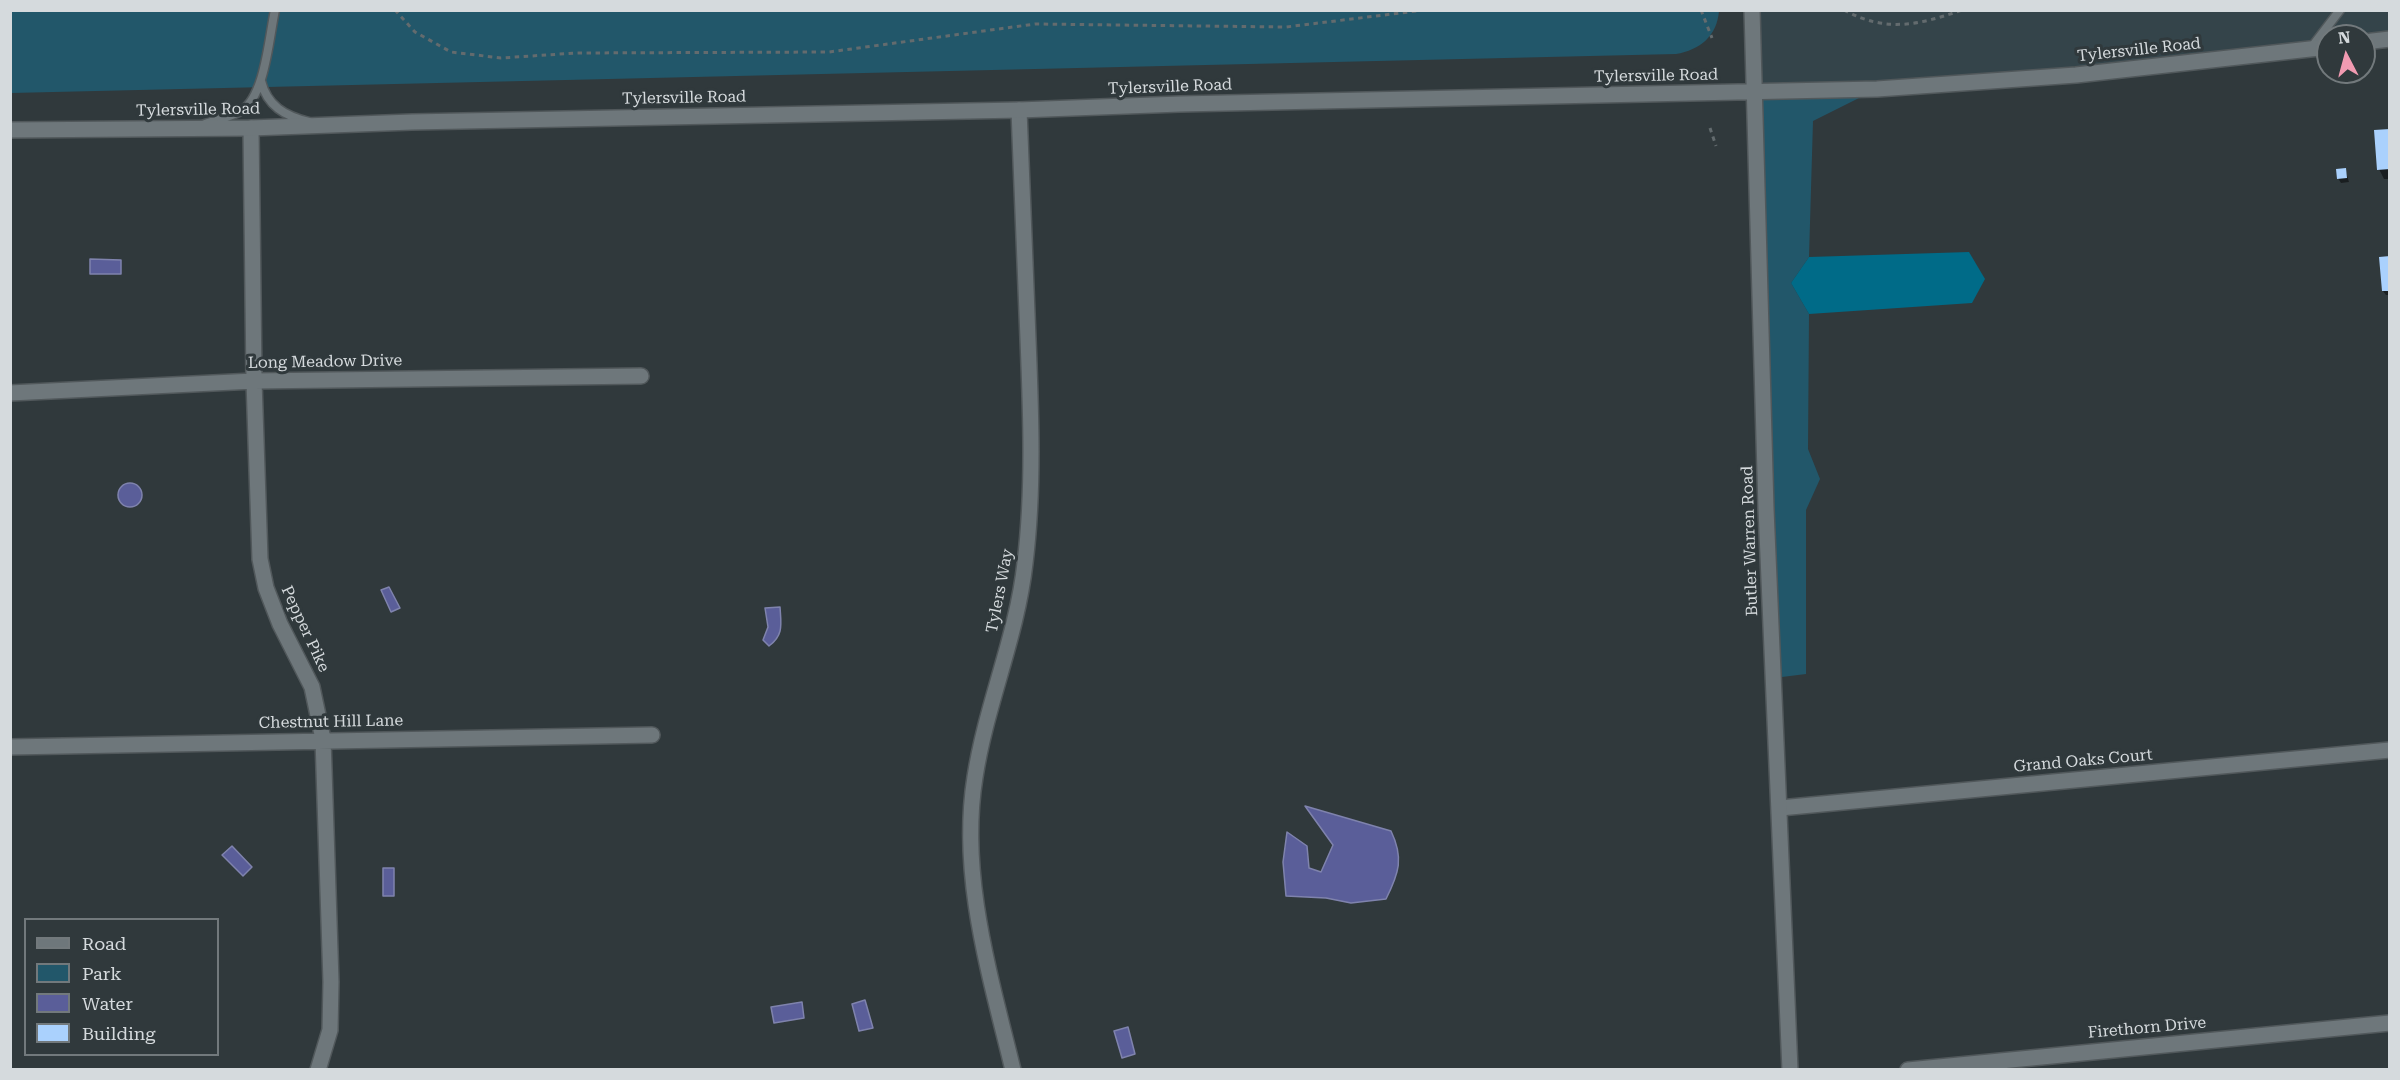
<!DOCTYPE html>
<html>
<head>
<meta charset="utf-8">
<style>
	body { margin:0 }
	#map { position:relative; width:2400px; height:1080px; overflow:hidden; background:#30393c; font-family:"Roboto Serif",serif }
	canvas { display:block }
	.frame { position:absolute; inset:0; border:12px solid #d5dadd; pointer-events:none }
	.legend { position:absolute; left:24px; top:918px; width:195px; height:138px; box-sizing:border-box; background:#30393c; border:2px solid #72797c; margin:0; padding:8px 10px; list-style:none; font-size:18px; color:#d5dadd }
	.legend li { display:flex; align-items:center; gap:12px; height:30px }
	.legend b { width:30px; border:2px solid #72797c }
	.north { position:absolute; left:2316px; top:24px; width:60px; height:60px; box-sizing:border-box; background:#30393c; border:2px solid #72797c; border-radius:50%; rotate:354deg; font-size:16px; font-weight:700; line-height:24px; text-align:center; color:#d5dadd }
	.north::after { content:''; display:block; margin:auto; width:21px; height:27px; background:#f19ab1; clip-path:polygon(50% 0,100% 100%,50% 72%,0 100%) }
</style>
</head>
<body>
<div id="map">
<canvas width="2400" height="1080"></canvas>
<div class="frame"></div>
<ul class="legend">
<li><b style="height:8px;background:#6e777b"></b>Road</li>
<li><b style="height:16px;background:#22576a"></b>Park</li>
<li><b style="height:16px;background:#5a5e99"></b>Water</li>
<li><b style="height:16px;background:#aad1fd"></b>Building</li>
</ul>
<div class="north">N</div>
</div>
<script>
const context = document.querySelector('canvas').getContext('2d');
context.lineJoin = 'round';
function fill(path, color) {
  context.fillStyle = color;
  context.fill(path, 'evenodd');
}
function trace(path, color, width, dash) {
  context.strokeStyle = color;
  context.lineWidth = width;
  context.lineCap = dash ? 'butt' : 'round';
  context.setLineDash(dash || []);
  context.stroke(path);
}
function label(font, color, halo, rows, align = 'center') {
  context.font = font + ' "Roboto Serif",serif';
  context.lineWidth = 6;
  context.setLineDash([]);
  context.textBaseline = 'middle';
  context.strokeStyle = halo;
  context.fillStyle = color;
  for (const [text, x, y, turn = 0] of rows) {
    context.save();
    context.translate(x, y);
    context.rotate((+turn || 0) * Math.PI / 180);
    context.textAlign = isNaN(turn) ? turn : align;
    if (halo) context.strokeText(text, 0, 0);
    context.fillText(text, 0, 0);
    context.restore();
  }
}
fill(new Path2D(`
	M2389 10 2390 39 2328 36V47L2193 63 1754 92 1752 11Z`), '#34444a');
fill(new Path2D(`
	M10 11H1719C1717 36 1700 50 1676 54L11 93Z
	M1877 89 1813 121 1809 257 1791 283 1809 314 1808 449 1820 479 1806 510V674L1774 678 1754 92Z`), '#22576a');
fill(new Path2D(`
	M1969 252 1985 279 1972 303 1809 314 1791 283 1809 257Z`), '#006b88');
const water = new Path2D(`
	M90 259 121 260V274H90Z
	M118 495a12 12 0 1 1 24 0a12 12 0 1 1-24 0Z
	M389 587 400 608 391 612 381 590Z
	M780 607C781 624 784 635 769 646L763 640 768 627 765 608Z
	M1305 806 1391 831C1404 858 1399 873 1386 899L1351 903 1326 898 1286 896 1283 862 1287 832 1307 846 1309 868 1321 872 1333 845Z
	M232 846 252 867 243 876 222 855Z
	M383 868H394V896H383Z
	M865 1000 873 1028 859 1031 852 1004Z
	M802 1002 804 1018 774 1023 771 1007Z
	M1128 1027 1135 1054 1122 1058 1114 1031Z`);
fill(water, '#5a5e99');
trace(water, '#7f83ad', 1.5);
fill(new Path2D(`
	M2390 130V179H2384L2379 169Z
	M2345 169 2349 182 2341 183 2338 178Z
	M2390 258V295H2386L2383 291Z`), '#0007');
fill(new Path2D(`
	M2390 129V169L2377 170 2374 130Z
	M2346 168 2347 178 2337 179 2336 169Z
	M2390 256V291H2382L2379 257Z`), '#aad1fd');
const lane = new Path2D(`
	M2311 48 2340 10
	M261 81C267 106 285 116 309 122
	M205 124C217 120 230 117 241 111 265 97 269 37 275 10`);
const street = new Path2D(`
	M251 128 254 381 260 559 266 588 280 624 312 687 323 739 331 982 330 1030 318 1070
	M10 393 254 381 641 376
	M10 747 652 735
	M1780 808 2390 750
	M1013 1070C990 975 959 875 975 777 986 705 1017 636 1025 563 1034 489 1031 414 1028 339 1025 263 1022 187 1019 110
	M1908 1070 2390 1023`);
const secondary = new Path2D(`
	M1752 10 1766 509 1790 1070
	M2364 42 2390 39
	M10 130 251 128 412 122 1019 110 1180 104 1877 89 2076 75 2328 47`);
trace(lane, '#51585b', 11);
trace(street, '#51585b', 18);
trace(secondary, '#51585b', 18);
trace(new Path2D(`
	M395 10 415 32 451 52 501 58 576 53 829 52 1035 24 1286 27 1425 10
	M1701 10 1712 38
	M1844 10C1886 33 1919 25 1962 10
	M1710 128 1716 146`), '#636b6e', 3, [4.5, 4.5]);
trace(lane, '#6e777b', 8);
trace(street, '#6e777b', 15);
trace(secondary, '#6e777b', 15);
label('16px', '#d5dadd', '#30393c', [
	["Tylersville Road",2139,50,-6],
	["Tylersville Road",1656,76,-1],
	["Tylersville Road",1170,87,-2],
	["Tylersville Road",684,98,-1],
	["Tylersville Road",198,110,-1],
	["Long Meadow Drive",325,362,-1],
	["Butler Warren Road",1750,541,-92],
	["Tylers Way",1000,591,-79],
	["Pepper Pike",305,629,65],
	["Chestnut Hill Lane",331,722,-1],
	["Grand Oaks Court",2083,761,-5],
	["Firethorn Drive",2147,1028,-5]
]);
</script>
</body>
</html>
